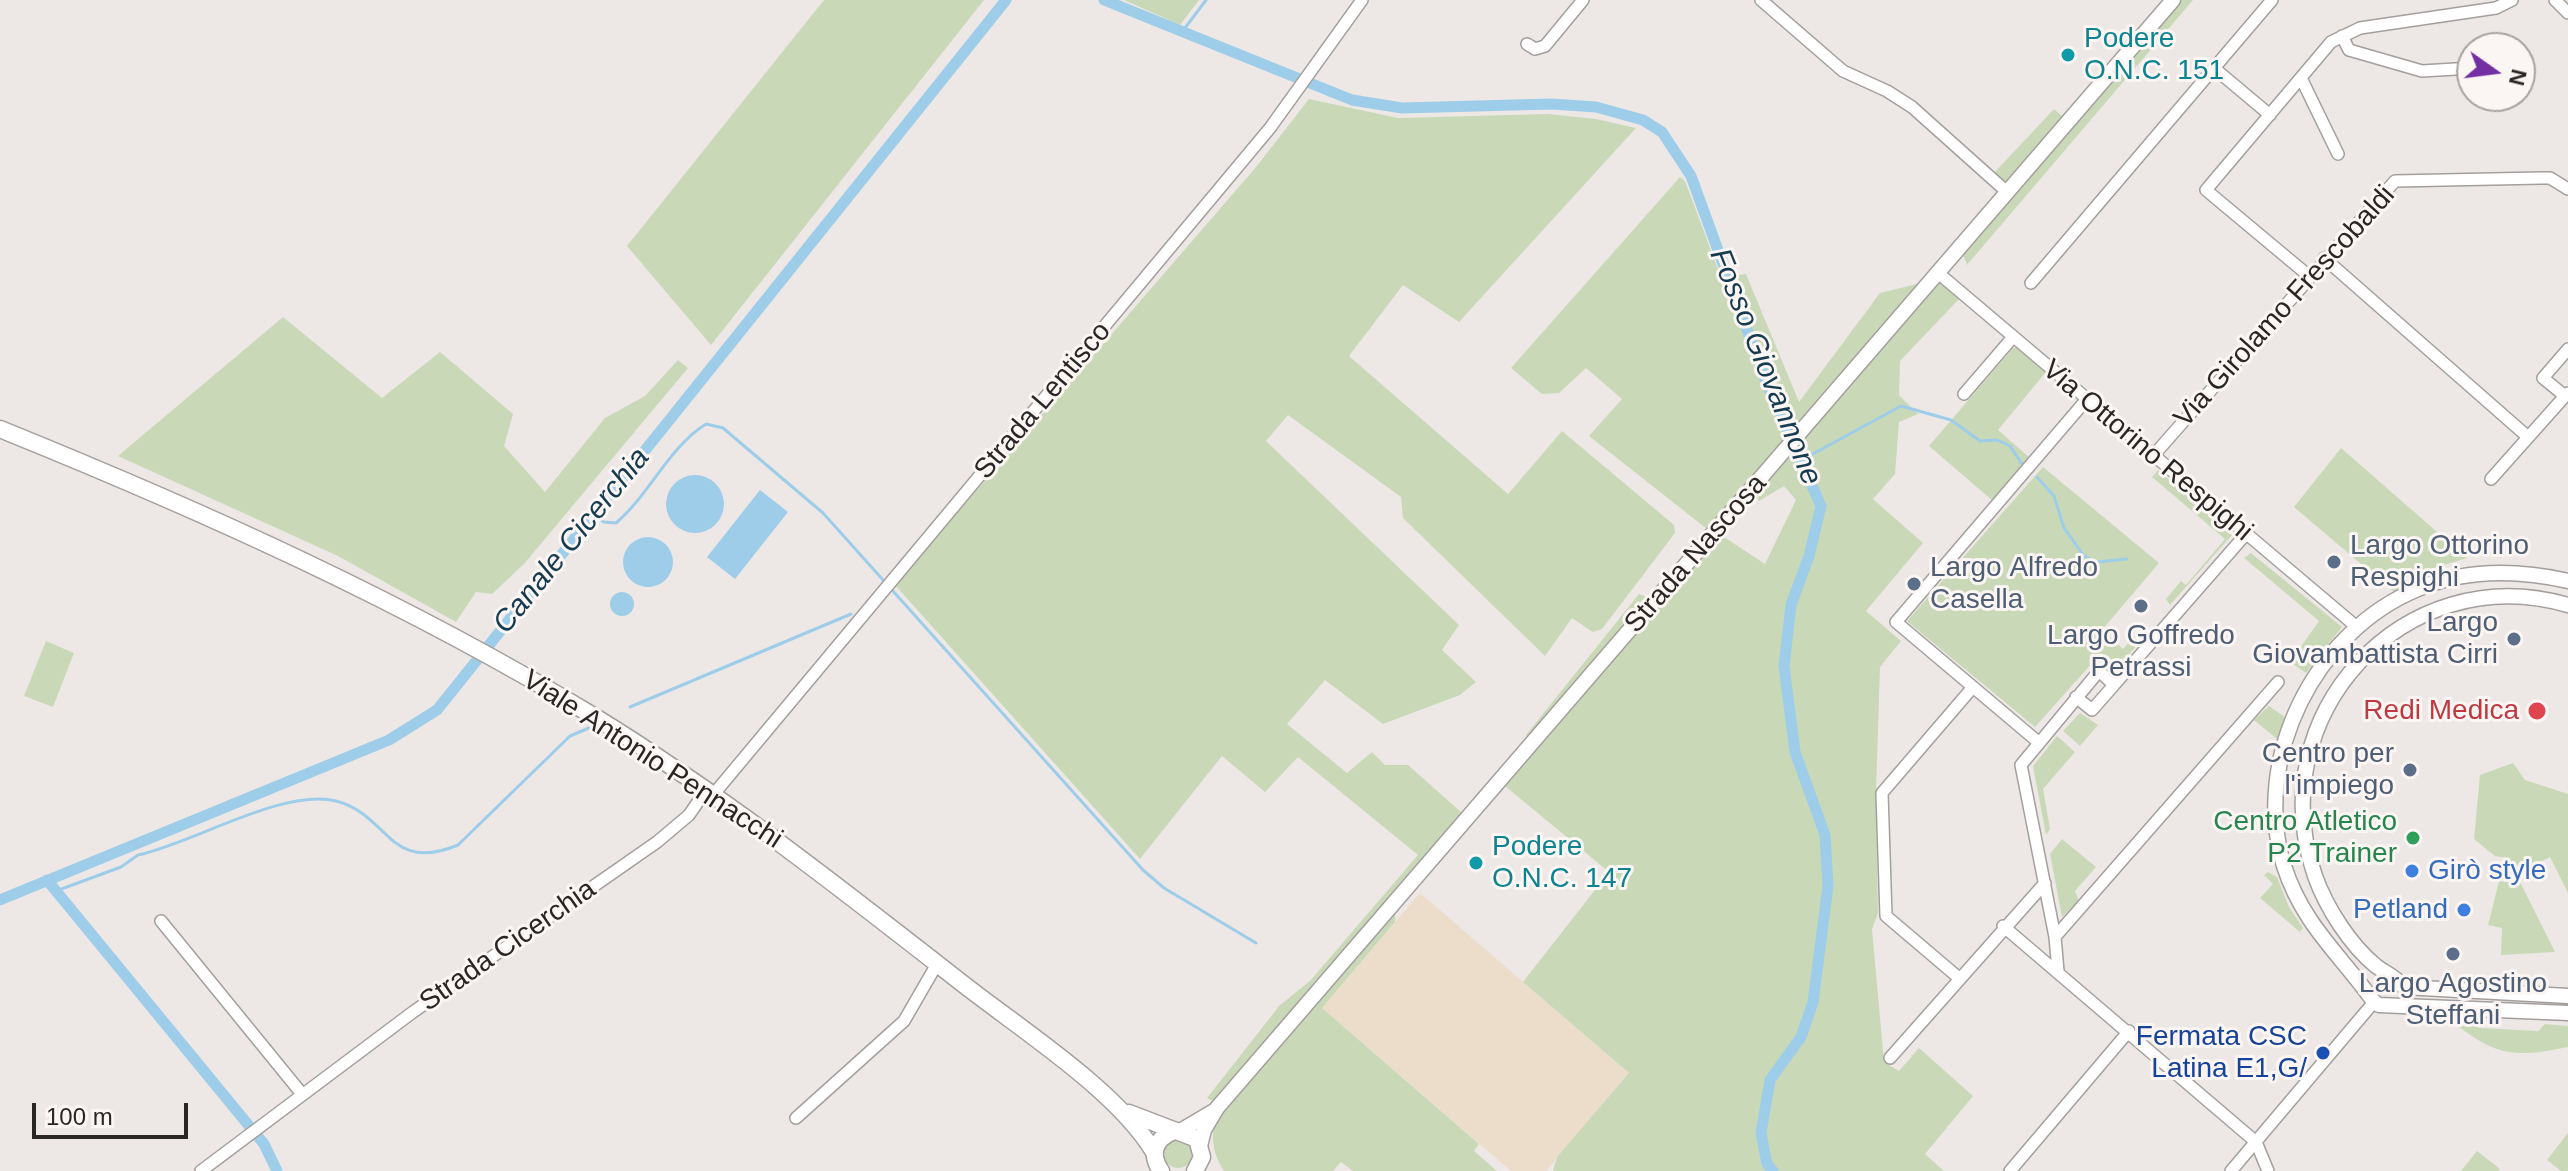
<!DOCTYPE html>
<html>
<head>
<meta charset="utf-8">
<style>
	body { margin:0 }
	#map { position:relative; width:2568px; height:1171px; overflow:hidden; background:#ede8e6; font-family:Helvetica,sans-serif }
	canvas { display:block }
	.north { position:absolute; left:2456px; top:32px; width:80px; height:80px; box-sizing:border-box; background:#fbf5f3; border:2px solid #a7a3a1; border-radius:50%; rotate:104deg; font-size:22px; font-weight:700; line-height:32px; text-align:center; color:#292726 }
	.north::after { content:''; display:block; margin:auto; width:28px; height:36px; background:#742fa3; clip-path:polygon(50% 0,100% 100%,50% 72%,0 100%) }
	.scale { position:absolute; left:32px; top:1103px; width:156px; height:36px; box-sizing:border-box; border:4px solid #292726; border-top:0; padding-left:10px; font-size:24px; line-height:28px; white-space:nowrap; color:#292726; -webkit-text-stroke:6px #fbf5f3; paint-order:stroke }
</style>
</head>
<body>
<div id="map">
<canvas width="2568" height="1171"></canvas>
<div class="north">N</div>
<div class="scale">100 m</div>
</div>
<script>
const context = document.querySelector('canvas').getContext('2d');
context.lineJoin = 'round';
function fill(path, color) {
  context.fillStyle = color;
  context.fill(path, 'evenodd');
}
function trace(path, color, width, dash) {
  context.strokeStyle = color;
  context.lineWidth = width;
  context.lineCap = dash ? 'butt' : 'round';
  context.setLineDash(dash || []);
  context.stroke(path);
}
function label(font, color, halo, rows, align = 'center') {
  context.font = font + ' Helvetica,sans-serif';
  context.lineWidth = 6;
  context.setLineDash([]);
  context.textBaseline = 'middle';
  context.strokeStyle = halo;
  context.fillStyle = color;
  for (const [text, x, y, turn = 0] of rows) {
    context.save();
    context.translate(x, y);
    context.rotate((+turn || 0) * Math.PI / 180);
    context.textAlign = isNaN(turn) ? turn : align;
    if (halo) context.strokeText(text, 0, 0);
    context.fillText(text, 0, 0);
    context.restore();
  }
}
fill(new Path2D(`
	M1420 893 1629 1073 1546 1171H1511L1322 1008Z`), '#ebddca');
fill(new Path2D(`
	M824 0H984L711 345 627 246Z
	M1124 0H1199L1180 25Z
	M2176 0H2193L1967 265 1962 252 2006 201 1994 173 2054 109 2070 123Z
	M1309 99 1398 118 1548 114 1596 119 1636 128 1459 322 1403 285 1349 356 1508 494 1562 431 1674 525 1675 533 1602 629 1593 632 1572 618 1545 656 1403 518 1401 497 1288 415 1266 441 1459 625 1442 650 1476 682 1460 695 1383 724 1325 680 1287 724 1347 773 1372 752 1385 765H1408L1462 813 1396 892 1395 922 1322 1008 1479 1144 1474 1151 1497 1171H1353L1341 1162 1333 1171H1224C1210 1150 1209 1126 1223 1106L1207 1098 1280 1005 1310 981 1418 855 1298 757 1265 792 1222 756 1140 859 895 585 1256 167Z
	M1680 177 1685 181 1721 277 1746 274 1799 402 1880 293 1937 279 1960 298 1900 361 1899 395 1918 414 1899 422 1895 474 1873 499 1923 543 1866 611 1901 641 1880 667 1876 793 1878 913 1872 929 1884 1062 1899 1071 1919 1048 1973 1096 1925 1154 1944 1171H1553L1557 1157 1629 1073 1523 982 1609 872 1505 786 1540 745 1526 735 1639 594 1662 603 1721 535 1765 564 1796 500 1784 486 1759 501 1747 483 1707 529 1589 436 1622 399 1586 368 1559 393 1542 394 1511 368Z
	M283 317 382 398 440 352 513 414 504 446 545 492 605 418 645 396 678 360 688 368 524 564 492 594 476 592 456 622 338 556 118 456Z
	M2013 348H2019L2046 372 1998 430 2030 458 1993 501 1929 446Z
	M2341 448 2467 558 2404 577 2401 588 2394 592 2294 507Z
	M2043 467 2159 563 2102 630 2123 649 2139 631 2144 633 2143 638 2120 665 2101 653 2035 727 1907 621Z
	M2158 470 2232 535 2170 605 2166 599 2181 581 2186 585 2225 539 2152 477Z
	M2251 553 2342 627 2306 673 2290 662 2319 621 2244 558Z
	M46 641 74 653 53 707 24 696Z
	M2269 706 2285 717 2277 739 2254 720Z
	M2080 713 2098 725 2080 746 2063 731Z
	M2057 736 2075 752 2043 789 2050 829 2046 835 2033 766Z
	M2513 763 2525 780 2568 794V893L2550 857 2516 874 2555 952 2501 955 2502 928 2488 925 2499 881 2507 882 2508 858 2495 856 2474 839 2480 775Z
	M2062 839 2096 867 2075 891 2079 901 2062 917 2050 854Z
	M2268 872 2277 877 2289 907 2303 928 2300 932 2260 898 2273 884 2264 875Z
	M2449 1019 2471 1021 2479 1028 2538 1031 2545 1024 2568 1026V1047C2511 1059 2494 1055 2449 1019Z
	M2568 1133V1171H2561L2547 1160Z
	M1164 1154a14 14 0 1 1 28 0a14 14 0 1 1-28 0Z
	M2477 1151 2500 1169 2498 1171H2461Z`), '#c9d9b7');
fill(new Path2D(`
	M666 504a29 29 0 1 1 58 0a29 29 0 1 1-58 0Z
	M760 490 788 512 735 579 707 557Z
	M623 562a25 25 0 1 1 50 0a25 25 0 1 1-50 0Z
	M610 604a12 12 0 1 1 24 0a12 12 0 1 1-24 0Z`), '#9ecdea');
trace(new Path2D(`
	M1182 32 1206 0
	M1800 461 1901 406 1951 420 1980 441 1997 440 2010 446 2024 467
	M2037 477 2054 496 2064 528 2084 556 2097 562 2127 559
	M593 515 604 522 616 523C650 494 668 448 706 424L723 428 823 513 1143 870 1164 888 1256 943
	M630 707 851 614
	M56 891 121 867 138 855C194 843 282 788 336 801 390 815 388 874 458 845L570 736 589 728`), '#9ecdea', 3);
trace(new Path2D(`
	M1104 0 1352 100 1402 108 1552 104 1596 107 1643 120 1662 132 1691 176 1766 382 1821 506 1809 556 1791 605 1784 666 1795 752 1825 835 1828 886 1813 1002 1801 1037 1770 1080 1761 1133 1767 1164 1773 1171
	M47 880 264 1144 277 1171
	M0 900 389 740 437 710 1006 0`), '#9ecdea', 11);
const minor = new Path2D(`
	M1761 0 1843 71 1887 91 1912 107 2007 192
	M2555 0 2568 13
	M2342 36 2349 50 2422 71 2472 68
	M1527 44 1535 49 1545 46 1583 0
	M2214 68 2270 115
	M2301 78 2338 154
	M2324 258 2528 437
	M1937 272 2358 628
	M2309 276 2206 190 2331 42 2360 28 2496 8 2512 0
	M2031 283 2272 0
	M2568 393 2565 396 2543 378 2568 349
	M1964 394 2013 337
	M2153 456 2395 181 2541 178H2550L2568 189
	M2491 479 2565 396
	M2114 685 2246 534
	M2037 741 1896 622 2087 399
	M713 795 1270 128 1362 0
	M161 921 302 1094
	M2003 926 2256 1142 2268 1171
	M2055 937 2278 682
	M2058 971 2055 937 2021 765 2099 671 2114 685 2092 710 2076 697
	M1959 978 1886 916 1882 793 1973 687
	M1890 1058 2045 883
	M796 1118 904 1021 937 964
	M201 1171 413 1012 657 842 689 815 706 790
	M2010 1171 2129 1031
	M2231 1171 2374 1002`);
const tertiary = new Path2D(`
	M2568 581C2519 570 2466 569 2418 589 2315 631 2251 759 2284 866 2303 925 2340 954 2374 1002L2379 1005 2568 1013
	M2568 605C2404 557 2259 716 2315 876 2326 907 2350 945 2376 966 2388 975 2393 975 2404 987L2568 996
	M1180 1131 1214 1111
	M1200 1146 1204 1130 1217 1108 2173 0`);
const secondary = new Path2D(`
	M0 429C205 512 405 602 595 717 722 795 840 888 958 980 1017 1027 1116 1089 1154 1152
	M1129 1113 1197 1139 1202 1157 1195 1171
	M1161 1171C1149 1153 1155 1139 1174 1131`);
trace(minor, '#a49f9d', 14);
trace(tertiary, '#a49f9d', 17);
trace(secondary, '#a49f9d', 19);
trace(minor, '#fff', 11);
trace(tertiary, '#fff', 14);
trace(secondary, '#fff', 16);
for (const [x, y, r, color] of [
	[2068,55,8,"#0f9aa8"],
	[2334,562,8,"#5c6f8a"],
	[1914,584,8,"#5c6f8a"],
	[2141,606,8,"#5c6f8a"],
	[2514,639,8,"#5c6f8a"],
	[2537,711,10,"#e0444e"],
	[2410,770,8,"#5c6f8a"],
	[2413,838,8,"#2e9e5b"],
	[1476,863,8,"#0f9aa8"],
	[2412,871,8,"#3f7fe0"],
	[2464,910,8,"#3f7fe0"],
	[2453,954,8,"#5c6f8a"],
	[2323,1053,8,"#1a4fb4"]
]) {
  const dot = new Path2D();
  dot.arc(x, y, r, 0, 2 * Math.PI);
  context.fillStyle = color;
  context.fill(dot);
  trace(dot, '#fbf5f3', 3);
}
label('28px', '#0d838f', '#fbf5f3', [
	["Podere",2084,39],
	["O.N.C. 151",2084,71],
	["Podere",1492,847],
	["O.N.C. 147",1492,879]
], 'left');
label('28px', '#292726', '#fbf5f3', [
	["Via Girolamo Frescobaldi",2285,307,-48],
	["Strada Lentisco",1043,401,-50],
	["Via Ottorino Respighi",2147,451,40],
	["Strada Nascosa",1696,554,-49],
	["Viale Antonio Pennacchi",652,760,33],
	["Strada Cicerchia",508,946,-35]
]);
label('28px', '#4e5e75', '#fbf5f3', [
	["Largo Ottorino",2350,546],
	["Respighi",2350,578],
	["Largo Alfredo",1930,568],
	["Casella",1930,600],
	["Largo",2498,623,"right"],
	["Giovambattista Cirri",2498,655,"right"],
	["Largo Goffredo",2141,636,"center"],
	["Petrassi",2141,668,"center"],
	["Centro per",2394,754,"right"],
	["l'impiego",2394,786,"right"],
	["Largo Agostino",2453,984,"center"],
	["Steffani",2453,1016,"center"]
], 'left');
label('28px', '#be3a42', '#fbf5f3', [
	["Redi Medica",2519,711]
], 'right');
label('28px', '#27864d', '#fbf5f3', [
	["Centro Atletico",2397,822],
	["P2 Trainer",2397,854]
], 'right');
label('28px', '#366cbe', '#fbf5f3', [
	["Girò style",2428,871],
	["Petland",2448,910,"right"]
], 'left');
label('28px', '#164399', '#fbf5f3', [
	["Fermata CSC",2307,1037],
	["Latina E1,G/",2307,1069]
], 'right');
label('italic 30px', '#153b50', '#fbf5f3', [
	["Fosso Giovannone",1765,367,68],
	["Canale Cicerchia",572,541,-51]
]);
</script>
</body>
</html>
